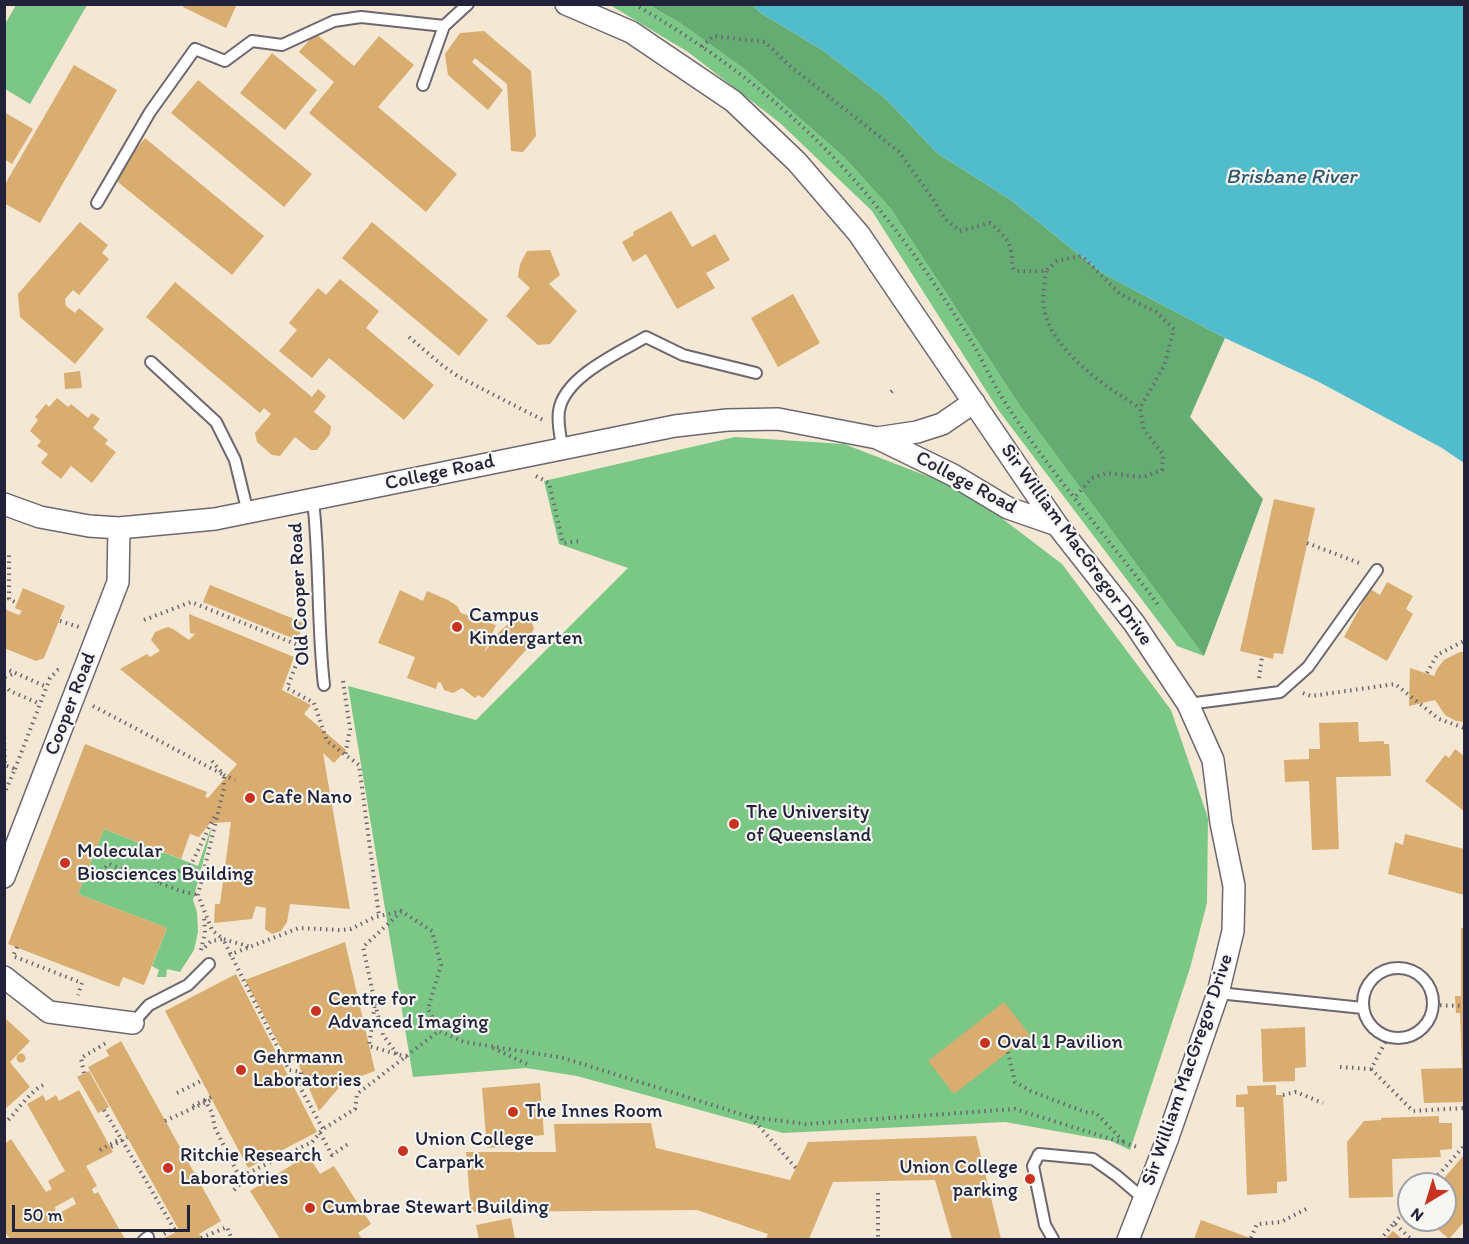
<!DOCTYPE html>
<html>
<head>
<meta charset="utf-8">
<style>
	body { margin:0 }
	#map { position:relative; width:1469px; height:1244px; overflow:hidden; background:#f4e7d4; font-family:Itim,sans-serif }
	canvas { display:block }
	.frame { position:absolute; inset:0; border:6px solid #22223b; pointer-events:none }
	.north { position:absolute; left:1397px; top:1172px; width:60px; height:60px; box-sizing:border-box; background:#f6f6f2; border:2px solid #a1a1a9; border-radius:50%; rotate:218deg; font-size:16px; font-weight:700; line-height:24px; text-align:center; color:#22223b }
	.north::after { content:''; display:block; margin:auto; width:21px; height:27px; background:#c8321e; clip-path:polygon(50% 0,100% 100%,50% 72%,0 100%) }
	.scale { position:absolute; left:12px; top:1205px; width:178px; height:27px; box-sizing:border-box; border:3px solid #22223b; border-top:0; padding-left:8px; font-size:18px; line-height:21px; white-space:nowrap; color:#22223b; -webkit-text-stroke:4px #f6f6f2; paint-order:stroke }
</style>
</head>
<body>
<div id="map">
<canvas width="1469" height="1244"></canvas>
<div class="frame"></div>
<div class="north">N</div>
<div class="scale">50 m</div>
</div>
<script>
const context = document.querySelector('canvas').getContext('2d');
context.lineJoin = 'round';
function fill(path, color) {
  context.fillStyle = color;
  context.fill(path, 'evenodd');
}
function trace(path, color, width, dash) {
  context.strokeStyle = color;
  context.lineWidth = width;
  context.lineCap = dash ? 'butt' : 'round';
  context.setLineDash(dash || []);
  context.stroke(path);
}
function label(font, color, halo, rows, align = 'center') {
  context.font = font + ' Itim,sans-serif';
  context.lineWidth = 4.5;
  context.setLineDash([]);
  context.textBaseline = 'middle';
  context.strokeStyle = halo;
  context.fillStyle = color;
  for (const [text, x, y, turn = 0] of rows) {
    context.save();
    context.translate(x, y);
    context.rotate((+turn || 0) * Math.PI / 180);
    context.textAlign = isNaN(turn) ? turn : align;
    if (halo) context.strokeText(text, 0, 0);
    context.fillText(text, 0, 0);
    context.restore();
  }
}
fill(new Path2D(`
	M16 5H87L30 104 5 89V24Z
	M610 5H649L680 23 743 68 845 158 891 209 1020 406 1204 656 1177 646 999 411 872 211 780 123 688 52Z
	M735 437 844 444 966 491 1062 564 1171 710 1208 818 1207 903 1190 968 1130 1150 1111 1141 1005 1122 783 1133 577 1076 526 1068 413 1077 348 686 476 720 628 568 559 544 544 481Z
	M104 829 198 866 210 831H211L193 900 197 912 198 932 194 950 180 972 167 969 166 977H157L159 970 152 966 167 928 78 894Z`), '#7bc785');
fill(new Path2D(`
	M649 5H752L761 13 824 51 886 99 937 153 1011 200 1102 273 1225 338 1190 417 1263 499 1204 656 1020 406 891 209 845 158 743 68 680 23Z`), '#64ac72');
fill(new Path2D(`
	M752 5H1464V463L1442 448 1317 381 1225 338 1102 273 1011 200 937 153 886 99 824 51 761 13Z`), '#51bdcc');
fill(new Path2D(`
	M184 4H237L226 28 183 7Z
	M484 31 531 71 536 136 523 152 511 151 507 84 475 58 472 62 503 90 488 110 448 75 445 54 460 33Z
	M315 33 354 66 379 36 414 65 378 107 457 174 426 212 309 113 334 82 299 52Z
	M272 53 317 90 285 130 240 93Z
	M74 65 117 90 40 223 4 203V186Z
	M198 80 312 174 284 207 171 113Z
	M4 112 33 129 12 164 4 159Z
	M145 138 264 236 232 275 113 178Z
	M671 211 692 247 715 234 730 260 706 273 715 288 677 309 646 254 633 262 622 242 634 235 633 232Z
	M80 222 108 245 102 253 109 259 79 295 73 290 65 299 66 306 75 313 79 308 104 329 75 364 20 317 18 294Z
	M372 222 488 320 459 356 342 258Z
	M550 250 560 275 549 284 577 311 550 344 538 345 506 316 530 288 518 277 520 264 527 251Z
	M340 279 379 311 366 328 434 385 404 420 329 358 312 378 279 351 297 330 289 323 318 288 326 295Z
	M175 282 312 397 318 389 326 396 314 412 331 426 330 434 317 450H311L295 437 280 456 272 455 257 442 255 433 271 414 264 408 260 413 146 317Z
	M793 294 820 343 778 367 751 318Z
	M80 371 82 388 65 389 64 373Z
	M57 398 68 407 71 404 88 418 92 413 100 419 93 428 108 440 105 444 116 452 92 483 71 466 61 479 41 463 48 454 37 446 41 441 30 431 38 420 35 417 46 404 49 407Z
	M1274 499 1315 508 1283 654 1274 653 1273 659 1240 651Z
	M1387 582 1413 596 1406 609 1413 614 1387 661 1344 637 1370 589 1380 595Z
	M210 585 304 623 297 640 203 602Z
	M23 588 65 606 44 658 36 661 4 648V609L19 615 22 611 15 608Z
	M400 590 423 601 427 591 448 600 457 606 461 613 496 625 484 653 499 632 519 615 525 617 532 623 534 629 529 637 534 641 483 698 478 695 475 698 462 688 453 693 444 690 441 683 438 682 436 689 407 678 415 657 378 643Z
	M189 614 294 657 282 690 311 705 304 714 346 750 334 763 323 753 350 909 290 904 287 922 281 931 272 934 265 929 266 908 256 906 252 919 214 923 215 904H220L231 822 210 823 199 837 190 834 181 859 104 829 78 894 167 928 144 985 123 977 119 987 8 944 85 744 207 792 205 797 208 798 237 764 120 669 147 654 150 657 160 651 151 640 155 632 162 629 168 627 173 629 189 640 195 634 190 633Z
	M1460 652H1464V722L1456 721 1445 715 1435 700 1409 706 1410 668 1434 676 1437 669 1444 660Z
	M1358 722 1359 742 1384 741V744H1389L1391 776 1336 777 1339 849 1312 850 1309 781 1285 782 1284 760 1309 759V749H1320L1319 723Z
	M1455 749 1464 756V811L1425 781 1445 755 1449 758Z
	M1405 834 1464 849V895L1388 874 1395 842 1403 845Z
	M1461 928H1464V1102L1424 1103 1421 1069 1462 1068 1460 1013H1456L1455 996H1461Z
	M345 942 375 1071 344 1082 319 1111 296 1059 289 1063 245 980Z
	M236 974 317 1132 248 1168 165 1011Z
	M1004 1002 1030 1035 954 1094 928 1061Z
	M4 1017 30 1041 10 1062 30 1087 4 1110Z
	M1305 1027 1306 1067 1295 1068V1081L1263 1082 1261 1029Z
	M121 1041 221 1221 199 1234 202 1239H163L179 1230 88 1067 109 1056 106 1050Z
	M16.5 1058a4.5 4.5 0 1 1 9 0a4.5 4.5 0 1 1-9 0Z
	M89 1071 109 1107 98 1113 77 1077Z
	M540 1083 544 1135 532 1136 533 1145 487 1148 482 1088Z
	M1276 1085V1095H1283L1287 1181 1277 1182V1193L1247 1195 1244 1107H1236V1095L1248 1094 1247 1086Z
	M79 1090 113 1152 86 1166 97 1186 92 1189 94 1194 98 1192 125 1239H10L4 1231V1144L11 1139 46 1192 52 1189 48 1181 65 1171 27 1104 43 1095 46 1101 56 1095 59 1101ZM73 1197 76 1204 56 1215 55 1207Z
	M1439 1116V1123H1452V1149L1440 1150 1441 1157 1392 1159 1393 1197 1349 1198 1347 1142 1364 1121 1381 1120V1118Z
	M651 1123 656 1148 790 1180 808 1142 976 1136 1001 1239H952L935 1180 833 1182 809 1239H766L768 1234 697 1210 471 1212 466 1152H556L554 1124Z
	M308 1155 320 1174 334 1166 371 1224 358 1233 362 1239H280L250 1191Z
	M1464 1155V1222L1449 1239 1427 1220H1445V1184H1439Z
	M511 1218 515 1239H479L476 1225Z
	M1201 1220 1253 1239H1194Z
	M1393 1231 1402 1239H1385Z`), '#d9ac6f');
const service = new Path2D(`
	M423 85 444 26 468 4
	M97 203 150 112 195 49 225 61 252 41 282 45 334 21 361 17 444 26
	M151 362 216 422 235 460 248 513
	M562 448C561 437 557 423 559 411 564 377 618 353 646 337L683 355 756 373
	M313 500C320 562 317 624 324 685
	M1188 704 1280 692 1308 667 1377 570
	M1363 1003a35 35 0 1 1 70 0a35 35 0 1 1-70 0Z
	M1218 993 1363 1008
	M133 1023 149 1005 188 985 209 964
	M1053 1239 1045 1225 1033 1166 1039 1154 1093 1159 1117 1176 1144 1199
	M144 1240 148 1237`);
const minor = new Path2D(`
	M566 4 631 32 733 101 797 162 859 234 1057 525 1134 623 1188 704 1213 760 1221 823 1234 886 1233 931 1218 993 1167 1140 1128 1240
	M877 438 953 475 1008 508 1057 525
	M4 504 40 517 89 526 119 528 215 519 675 426 727 420 778 419 877 438 917 432 942 424 974 402
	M4 877 118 582 119 528
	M4 977 49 1012 133 1023`);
trace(service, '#6c6771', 14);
trace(minor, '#6c6771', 24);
trace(new Path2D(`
	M634 4C731 60 812 125 882 213 915 253 950 306 977 351 987 370 996 389 1008 407 1053 476 1109 539 1159 606
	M702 47 713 36 765 42 790 66 899 152 933 199 945 219 960 231 990 223C1000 232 1009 238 1011 251 1013 260 1010 263 1015 271H1046L1057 261 1082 256 1120 294 1156 312 1174 329 1164 366 1140 408 1144 430 1163 454 1162 470 1143 477 1107 473 1092 478 1075 497
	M1046 271C1045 282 1042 298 1044 309 1052 351 1106 387 1140 408
	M409 337 443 366 459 377 543 420
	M891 392 894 389
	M536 476 549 483 563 543 581 541
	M1307 543 1362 564
	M4 553 9 555V599L17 603
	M144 620 191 602 303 647 287 688 314 703 327 741 359 765 379 916
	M60 621 79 627
	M4 668 47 687
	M1427 673 1437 655 1464 641
	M1259 678 1262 657
	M343 681 350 729 345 756
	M4 683 5 677 15 673
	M4 685 10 691 40 704
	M1303 693 1311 696 1395 684 1439 719 1464 728
	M93 706 224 775V788L198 895 212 930 223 939 251 947
	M4 731 5 765 15 769 4 794
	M212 761 224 775 235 780
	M15 769 50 678 58 670 62 669
	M88 868 102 870 109 864 181 891 198 895
	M157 882 191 865 216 813
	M17 947 13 956 82 983 78 995
	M205 947 211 941 223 939 289 1070 301 1072V1089L323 1129
	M201 950 205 933 204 916
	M229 955 299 928 340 930 351 929 375 917 401 911 432 931 441 965 428 1009 439 1031 464 1042 564 1058 750 1117 806 1124 1015 1109 1137 1147
	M375 1003 363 947 401 912
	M1434 1005 1464 1006
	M493 1048 527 1064 526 1068
	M1008 1052 1015 1082 1031 1091 1085 1112 1096 1113 1124 1142
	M397 1054 383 1035 375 1003 369 1046 407 1057
	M1340 1067 1371 1069 1388 1037
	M1371 1069 1413 1111 1464 1108
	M84 1073 81 1058 106 1043
	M177 1093 203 1080
	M1283 1095 1296 1092 1323 1103
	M211 1097 205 1100 212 1113 215 1128 240 1178
	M193 1106 205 1100
	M104 1110 119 1135
	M751 1117 796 1168
	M4 1124C18 1111 27 1094 43 1085
	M320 1133 332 1155 348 1144
	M100 1150 120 1139
	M1430 1184 1464 1146
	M234 1190 241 1183 240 1178 244 1175 312 1142 323 1129 355 1109 357 1094 439 1031
	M878 1193V1240
	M1394 1223 1409 1207
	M164 1234 174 1228
	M201 1238 227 1227 232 1240
	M1251 1238 1257 1224 1281 1222 1310 1207
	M248 1240 252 1237
	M1380 1240 1394 1223 1412 1240`), '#6c6771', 4, [1.5, 4.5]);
trace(service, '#fff', 10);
trace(minor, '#fff', 21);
trace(new Path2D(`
	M281 1060 294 1054
	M165 1121 213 1099
	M119 1135 176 1232
	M111 1147 127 1137`), '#6c6771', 4, [1.5, 4.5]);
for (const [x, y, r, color] of [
	[457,627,6,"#c8321e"],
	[250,798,6,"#c8321e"],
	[734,824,6,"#c8321e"],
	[65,863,6,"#c8321e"],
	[316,1011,6,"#c8321e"],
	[985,1043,6,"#c8321e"],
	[241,1070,6,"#c8321e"],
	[513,1112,6,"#c8321e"],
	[403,1151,6,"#c8321e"],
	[168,1168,6,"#c8321e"],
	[1030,1179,6,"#c8321e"],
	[310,1208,6,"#c8321e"]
]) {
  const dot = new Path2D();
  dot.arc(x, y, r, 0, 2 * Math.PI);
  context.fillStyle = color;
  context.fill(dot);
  trace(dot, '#f6f6f2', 2);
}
label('20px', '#22223b', '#f6f6f2', [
	["College Road",440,473,-12],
	["College Road",966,483,28],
	["Sir William MacGregor Drive",1076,545,54],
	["Old Cooper Road",300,594,-93],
	["Cooper Road",71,704,-69],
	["Sir William MacGregor Drive",1188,1070,-71]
]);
label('20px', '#22223b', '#f6f6f2', [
	["Campus",469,616],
	["Kindergarten",469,639],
	["Cafe Nano",262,798],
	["The University",746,813],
	["of Queensland",746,836],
	["Molecular",77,852],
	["Biosciences Building",77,875],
	["Centre for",328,1000],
	["Advanced Imaging",328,1023],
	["Oval 1 Pavilion",997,1043],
	["Gehrmann",253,1058],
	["Laboratories",253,1081],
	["The Innes Room",525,1112],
	["Union College",415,1140],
	["Carpark",415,1163],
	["Ritchie Research",180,1156],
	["Laboratories",180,1179],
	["Union College",1018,1168,"right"],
	["parking",1018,1191,"right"],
	["Cumbrae Stewart Building",322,1208]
], 'left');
label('italic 21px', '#32586e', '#f6f6f2', [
	["Brisbane River",1291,178]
]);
</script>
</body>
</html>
